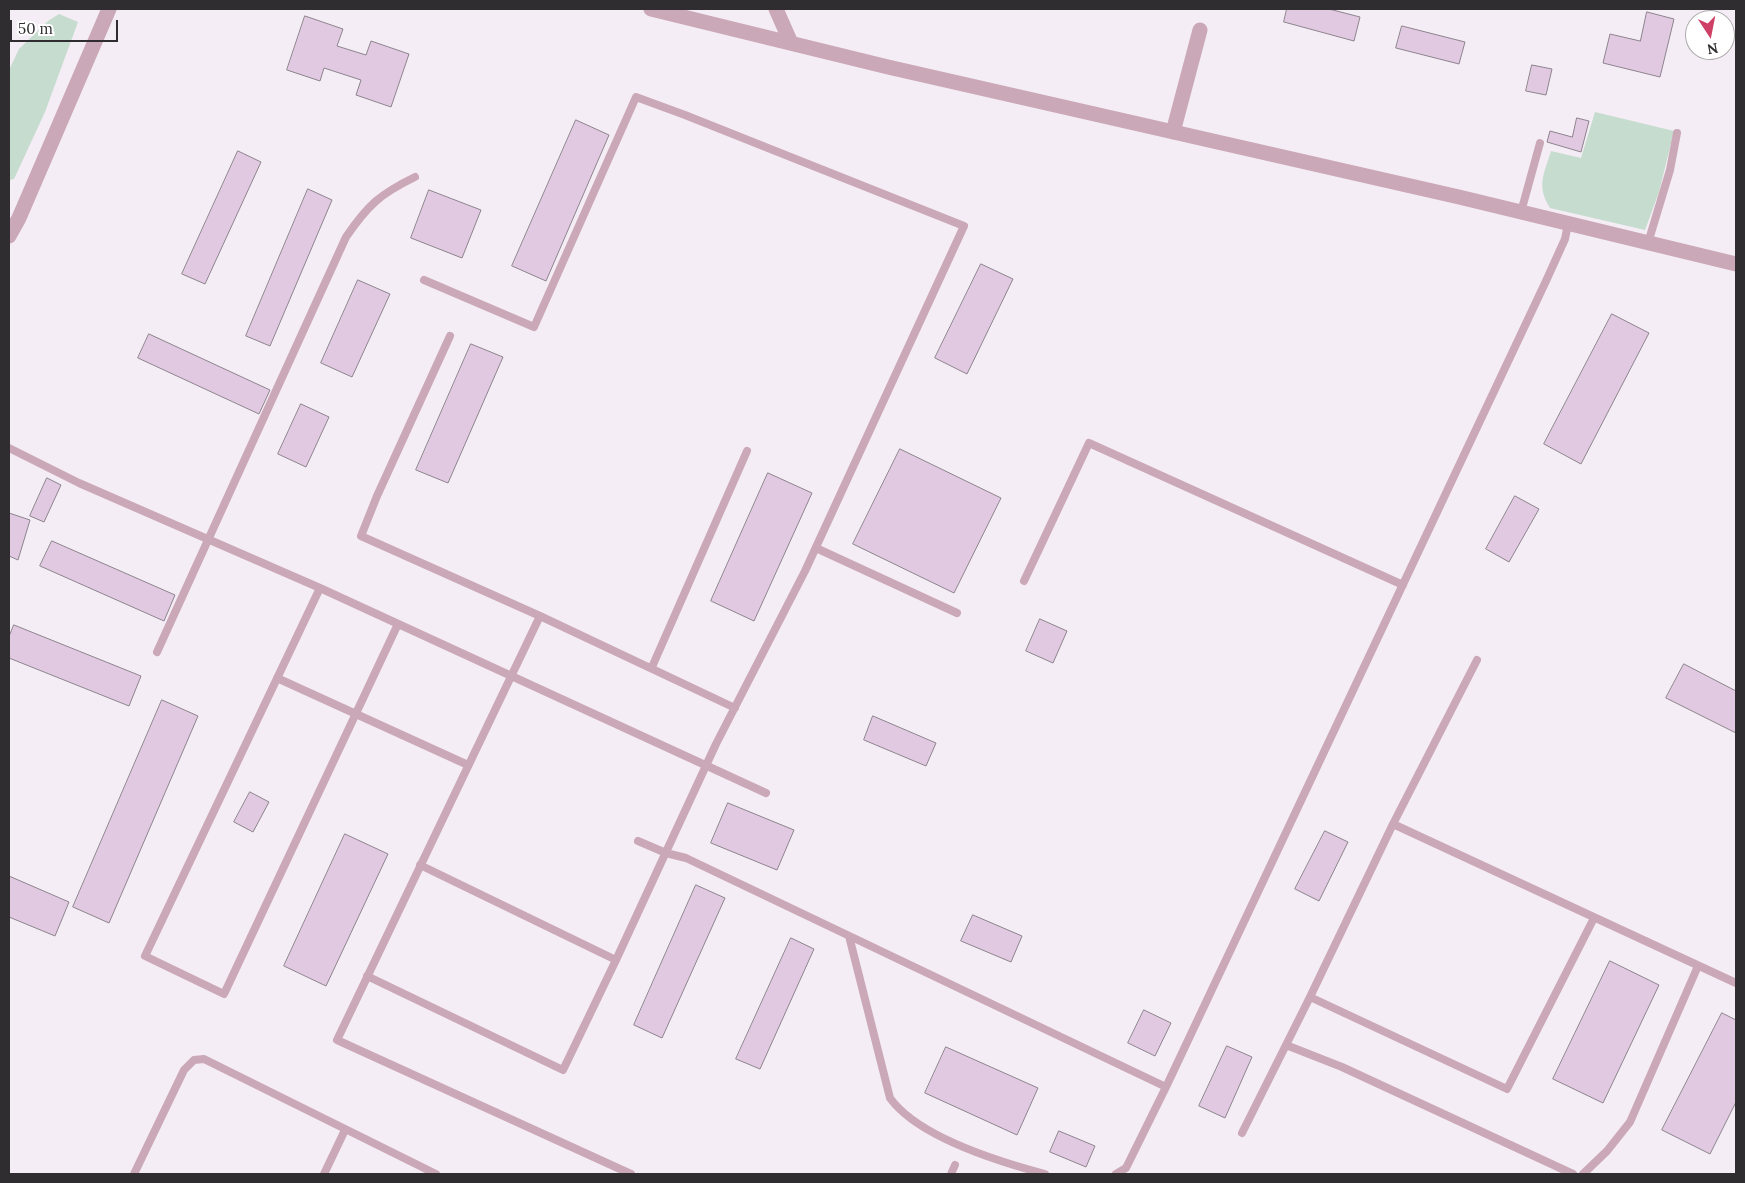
<!DOCTYPE html>
<html>
<head>
<meta charset="utf-8">
<style>
	body { margin:0 }
	#map { position:relative; width:1745px; height:1183px; overflow:hidden; background:#f5edf5; font-family:Lora,serif }
	canvas { display:block }
	.frame { position:absolute; inset:0; border:10px solid #302d30; pointer-events:none }
	.north { position:absolute; left:1685px; top:10px; width:50px; height:50px; box-sizing:border-box; background:#fff; border:1px solid #acabac; border-radius:50%; rotate:169deg; font-size:14px; font-weight:700; line-height:20px; text-align:center; color:#302d30 }
	.north::after { content:''; display:block; margin:auto; width:18px; height:22px; background:#cf4067; clip-path:polygon(50% 0,100% 100%,50% 72%,0 100%) }
	.scale { position:absolute; left:10px; top:20px; width:108px; height:22px; box-sizing:border-box; border:2px solid #302d30; border-top:0; padding-left:6px; font-size:15px; line-height:18px; white-space:nowrap; color:#302d30; -webkit-text-stroke:4px #fff; paint-order:stroke }
</style>
</head>
<body>
<div id="map">
<canvas width="1745" height="1183"></canvas>
<div class="frame"></div>
<div class="north">N</div>
<div class="scale">50 m</div>
</div>
<script>
const context = document.querySelector('canvas').getContext('2d');
context.lineJoin = 'round';
function fill(path, color) {
  context.fillStyle = color;
  context.fill(path, 'evenodd');
}
function trace(path, color, width, dash) {
  context.strokeStyle = color;
  context.lineWidth = width;
  context.lineCap = dash ? 'butt' : 'round';
  context.setLineDash(dash || []);
  context.stroke(path);
}
fill(new Path2D(`
	M59 14 78 22 45 112 14 179 9 180V70L19 49 48 21Z
	M1595 112 1674 131 1659 192 1645 230 1550 208C1536 186 1544 174 1551 151L1581 158Z`), '#c6dcce');
const building = new Path2D(`
	M1287 9H1329L1360 17 1354 41 1284 22Z
	M1647 12 1674 19 1660 77 1603 63 1610 34 1640 41Z
	M305 16 343 29 337 46 366 55 371 41 409 54 391 107 356 95 361 80 324 68 320 81 287 70Z
	M1402 26 1465 42 1459 64 1396 48Z
	M1532 65 1552 69 1546 95 1526 91Z
	M1577 118 1589 121 1581 152 1547 142 1550 131 1572 137Z
	M576 120 609 135 546 281 512 266Z
	M238 151 261 162 205 284 182 274Z
	M308 189 332 200 270 346 246 336Z
	M429 190 481 210 462 258 411 238Z
	M981 264 1013 279 967 374 935 358Z
	M358 280 390 294 352 377 321 363Z
	M1612 314 1649 333 1581 464 1544 444Z
	M149 334 270 390 259 414 138 358Z
	M471 344 503 357 448 483 416 470Z
	M301 404 329 417 306 467 278 454Z
	M900 449 1001 498 954 593 853 544Z
	M768 473 812 493 754 621 711 601Z
	M47 478 61 485 44 522 30 516Z
	M1515 496 1539 509 1509 562 1486 549Z
	M9 513 30 520 18 560 9 556Z
	M52 541 175 595 164 621 40 566Z
	M1040 619 1067 631 1053 663 1026 651Z
	M14 625 141 676 129 706 9 658V637Z
	M1684 664 1736 691V733L1666 698Z
	M162 700 198 716 109 923 73 907Z
	M873 716 936 743 926 766 864 740Z
	M250 792 269 802 253 832 234 822Z
	M728 803 794 830 777 870 711 843Z
	M1325 831 1348 842 1319 901 1295 889Z
	M345 834 388 854 326 986 284 966Z
	M9 876 69 902 55 936 9 917Z
	M696 885 725 898 662 1038 634 1025Z
	M973 915 1022 936 1011 962 961 941Z
	M791 938 814 949 760 1069 736 1059Z
	M1610 961 1659 985 1603 1103 1553 1079Z
	M1144 1010 1171 1023 1155 1056 1128 1043Z
	M1722 1013 1736 1020V1102L1710 1154 1662 1130Z
	M1227 1046 1252 1057 1225 1118 1199 1106Z
	M946 1047 1038 1088 1017 1135 925 1093Z
	M1059 1131 1095 1146 1086 1167 1050 1152Z`);
fill(building, '#e2c9e2');
trace(building, '#8c848c', 1);
trace(new Path2D(`
	M1521 212 1540 143
	M1648 243 1670 170 1677 133
	M424 280 534 327 636 97 685 115 964 226 805 571 716 744 616 960
	M450 336 377 496 361 536 540 616 735 708
	M9 448 79 483 320 588
	M816 548 957 613
	M1024 581 1089 443 1403 585
	M540 616 337 1040 631 1174
	M398 624 224 994 145 956 320 588 766 793
	M157 652 346 237C368 205 380 194 415 177
	M1477 660 1393 824 1736 983
	M652 667 747 451
	M277 678 468 765
	M1393 824 1310 997 1507 1089 1594 918
	M638 841 666 853 686 858 1166 1087 1546 281 1565 239 1568 224
	M849 936 890 1098C918 1137 1000 1162 1045 1174
	M367 976 563 1070 616 960 420 865
	M1286 1045 1342 1067 1573 1174
	M1242 1133 1310 997
	M134 1174 184 1070 194 1060 204 1059 436 1174
	M324 1174 345 1130
	M951 1174 955 1165
	M1116 1174 1126 1168 1166 1087
	M1583 1174 1607 1151 1630 1122 1698 966`), '#cba8b7', 8);
trace(new Path2D(`
	M651 9 888 67 1459 197 1736 264
	M776 9 791 43
	M1173 132 1200 30
	M9 236 19 218 109 9`), '#cba8b7', 15);
</script>
</body>
</html>
